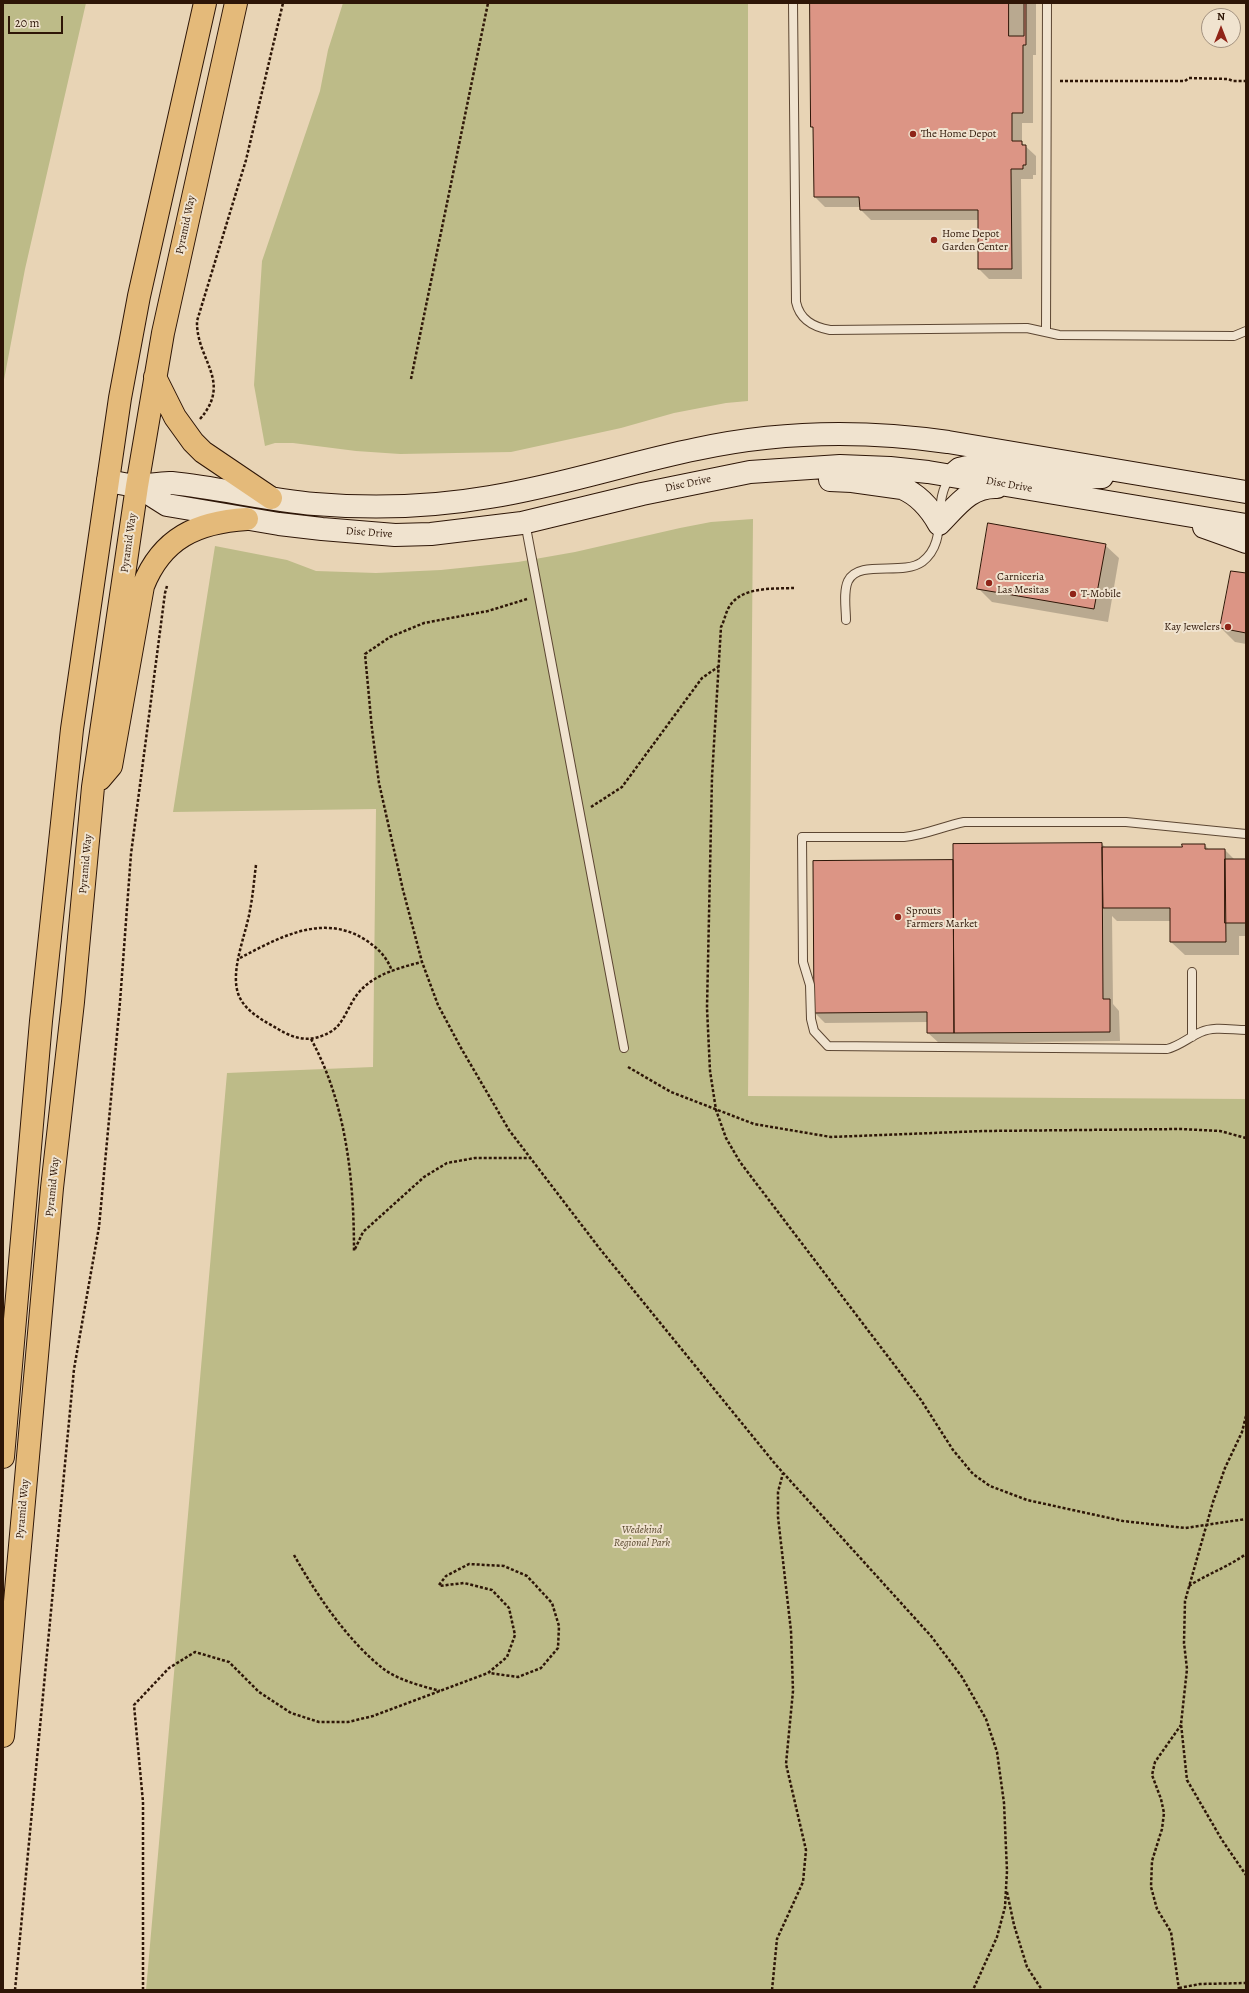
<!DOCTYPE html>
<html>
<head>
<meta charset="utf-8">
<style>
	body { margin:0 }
	#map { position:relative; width:1249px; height:1993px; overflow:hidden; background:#e8d4b5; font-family:Alegreya,serif }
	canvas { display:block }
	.frame { position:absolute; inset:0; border:4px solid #2e1607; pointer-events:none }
	.north { position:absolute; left:1201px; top:8px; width:40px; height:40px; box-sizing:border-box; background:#f0e3cf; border:1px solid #a2917f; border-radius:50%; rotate:0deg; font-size:11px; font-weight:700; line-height:16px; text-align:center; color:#2e1607 }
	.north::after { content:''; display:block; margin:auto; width:14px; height:18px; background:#8f2418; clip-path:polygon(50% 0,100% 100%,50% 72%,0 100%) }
	.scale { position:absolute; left:8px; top:16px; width:55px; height:18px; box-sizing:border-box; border:2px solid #2e1607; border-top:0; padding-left:5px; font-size:12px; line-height:14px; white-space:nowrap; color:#2e1607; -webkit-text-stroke:3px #f0e3cf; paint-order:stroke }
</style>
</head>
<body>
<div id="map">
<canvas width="1249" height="1993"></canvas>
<div class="frame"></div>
<div class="north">N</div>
<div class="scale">20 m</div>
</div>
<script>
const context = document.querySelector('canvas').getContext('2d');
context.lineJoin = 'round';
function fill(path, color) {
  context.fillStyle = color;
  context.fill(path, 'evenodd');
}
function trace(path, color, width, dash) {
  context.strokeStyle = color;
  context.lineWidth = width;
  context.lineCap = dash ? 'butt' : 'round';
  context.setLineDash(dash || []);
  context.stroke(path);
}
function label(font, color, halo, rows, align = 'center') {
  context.font = font + ' Alegreya,serif';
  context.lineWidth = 4;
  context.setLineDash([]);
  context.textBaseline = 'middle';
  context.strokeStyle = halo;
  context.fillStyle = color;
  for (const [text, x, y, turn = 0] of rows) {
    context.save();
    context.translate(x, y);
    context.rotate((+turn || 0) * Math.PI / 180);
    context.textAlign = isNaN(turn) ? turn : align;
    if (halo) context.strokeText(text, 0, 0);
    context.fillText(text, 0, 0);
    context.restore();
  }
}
fill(new Path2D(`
	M3 3H86L25 269 3 385Z
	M343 3H748V401L726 403 674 413 621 428 511 452 400 454 356 451 293 443H275L265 446 254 385 262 261 320 91 328 50Z
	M753 519 748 1096 1246 1099V1990H146L227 1073 373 1067 376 809 173 812 215 546 287 560 316 571 376 573 441 570 518 562 575 552 680 528 711 522Z`), '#bdbb88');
fill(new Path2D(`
	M811 3H1036V55H1033V123H1022V143L1036 156V175H1033V179H1021L1022 279H989L979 269V220H871L861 210 860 207H825L815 197 814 129 812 127Z
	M1105 545 1119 558 1108 622 992 602 978 588Z
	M1246 574V644L1235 642 1221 628Z
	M1102 844 1106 848H1183L1205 845 1209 850H1225L1235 860H1246V936H1239V955H1185L1171 942V921H1117L1112 916 1113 1004 1119 1011 1120 1041 939 1043 928 1033V1022L825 1023 815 1013 814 862 954 861Z`), '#0003');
const building = new Path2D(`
	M810 3H1026V45H1023V113H1012V141H1022V145H1026V165H1023V169H1011L1012 269H978V210H860L859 197H814L813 127H811Z
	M1009 3H1024V36H1009Z
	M988 523 1106 544 1094 609 977 589Z
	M1231 571 1246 573V633L1220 628Z
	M1102 843 1103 999H1110V1032L954 1033 953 844Z
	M1182 844H1205V849H1225L1226 942H1170V908H1103L1102 847H1182Z
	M1225 859H1246V923H1225Z
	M953 860 954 1033H927V1012L814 1013 813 861Z`);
fill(building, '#dc9585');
trace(building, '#2e1607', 1);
const service = new Path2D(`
	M793 3 796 302C800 320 813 327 830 330L1027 328 1059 335 1234 336 1246 331
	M1046 332 1047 3
	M525 522 624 1048
	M846 620C846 609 843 592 848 581 859 559 902 576 922 562 950 541 931 502 950 478
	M1246 834 1126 822H964C944 826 925 835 904 837H802L803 962 810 985 811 1019 814 1031 828 1046 1167 1049C1180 1046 1189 1037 1201 1032 1214 1026 1232 1030 1246 1030
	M1192 972V1037`);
const secondary = new Path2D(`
	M952 475 959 469 976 465 1060 478 1102 477
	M830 480 852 481 902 488C919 495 930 508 939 524 957 506 970 486 997 487
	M108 481C118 483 128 485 138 486 149 486 161 482 172 483 220 488 267 500 315 504 374 509 432 507 490 497 560 486 628 463 697 449 780 431 865 430 948 442L1246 492
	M137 486 167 505 279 524 322 529 395 535 431 534 522 523 642 494 750 472 840 466 890 468 928 472 1246 525
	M1204 527 1246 542`);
const primary = new Path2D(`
	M155 377 175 417 193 442 203 452 271 498
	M100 779 111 766 143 586C162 538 197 522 247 519
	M3 1457 41 1021 72 729 120 398 139 296 205 3
	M3 1736 52 1188 73 1002 93 787 137 486 163 333 236 3`);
trace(service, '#5c4632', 10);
trace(secondary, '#2e1607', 24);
trace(primary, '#2e1607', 24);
trace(new Path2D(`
	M1060 81H1185L1189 78 1228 79 1233 81H1246
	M411 379 488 3
	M200 419C233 381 196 360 197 321L246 160 283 3
	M794 588C773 589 739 586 728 609 725 615 724 622 721 627L712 777 707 1008 710 1071 716 1110 726 1138 740 1162 921 1400 953 1450 973 1474 990 1486 1027 1500 1123 1521 1185 1528 1246 1519
	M527 599 488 611 424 623 390 637 365 654 372 729 379 783 403 890 422 962 438 1005 461 1048 509 1130 600 1249 776 1465 931 1636 962 1677 986 1719 997 1752 1004 1803 1007 1871 1005 1907 997 1937 973 1990
	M591 807 622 787 702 678 718 667
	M256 865C254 880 253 895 250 910 246 935 229 972 239 996 246 1012 264 1021 278 1029 296 1040 312 1043 332 1031 343 1024 348 1007 356 996 371 975 398 968 422 962
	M240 958C278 938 322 913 364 939 377 947 387 957 392 971
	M311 1039C346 1103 354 1179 354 1251
	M628 1067 671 1092 754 1124 831 1137 983 1131 1180 1129 1220 1131 1246 1138
	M355 1249 363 1232 424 1177 447 1163 475 1158H530
	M1246 1416 1242 1432 1225 1468 1213 1502 1185 1601 1184 1643 1187 1669 1181 1724 1187 1780 1222 1840 1246 1875
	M294 1555C316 1594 349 1643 385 1670 401 1681 422 1686 440 1691
	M439 1585 446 1576 469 1564 504 1566 527 1576 552 1603 559 1626 558 1648 541 1668 518 1677 489 1673
	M1189 1586C1207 1574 1228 1567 1246 1554
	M1007 1892 1014 1925 1027 1967 1042 1990
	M1179 1988 1200 1984 1246 1983
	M15 1990 74 1369 99 1227 120 1002 131 854 165 593 167 586
	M143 1990V1802L134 1705 169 1668 195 1652 229 1662 259 1692 291 1713 319 1722H348L373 1716 488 1673 507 1657 515 1635 509 1608 492 1590 464 1583 439 1586
	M772 1990 777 1939 803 1882 806 1850 786 1764 793 1691 791 1631 778 1517V1492L783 1473
	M1179 1990 1171 1932 1157 1909 1151 1887 1152 1861 1162 1829 1164 1813 1161 1799 1152 1775 1155 1762 1181 1725`), '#2e1607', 2.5, [3, 2]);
trace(service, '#f0e3cf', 8);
trace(secondary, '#f0e3cf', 22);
trace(primary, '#e4ba7a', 22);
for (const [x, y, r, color] of [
	[913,134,4,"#8f2418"],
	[934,240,4,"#8f2418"],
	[989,583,4,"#8f2418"],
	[1073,594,4,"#8f2418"],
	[1228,627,4,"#8f2418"],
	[898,917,4,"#8f2418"]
]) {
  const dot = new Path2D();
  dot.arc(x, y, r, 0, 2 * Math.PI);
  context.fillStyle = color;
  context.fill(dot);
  trace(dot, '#f0e3cf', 1.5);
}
label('11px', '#2e1607', '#f0e3cf', [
	["The Home Depot",921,134],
	["Home Depot",942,234],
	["Garden Center",942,247],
	["Carniceria",997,577],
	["Las Mesitas",997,590],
	["T-Mobile",1081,594],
	["Kay Jewelers",1220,627,"right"],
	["Sprouts",906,911],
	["Farmers Market",906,924]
], 'left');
label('11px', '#2e1607', '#f0e3cf', [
	["Pyramid Way",186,225,-78],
	["Disc Drive",688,484,-12],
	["Disc Drive",1009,485,10],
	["Disc Drive",369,533,4],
	["Pyramid Way",129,543,-82],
	["Pyramid Way",86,864,-85],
	["Pyramid Way",53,1187,-84],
	["Pyramid Way",23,1509,-85]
]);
label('italic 11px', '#59482e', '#f0e3cf', [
	["Wedekind",642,1530],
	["Regional Park",642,1543]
]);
</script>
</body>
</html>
